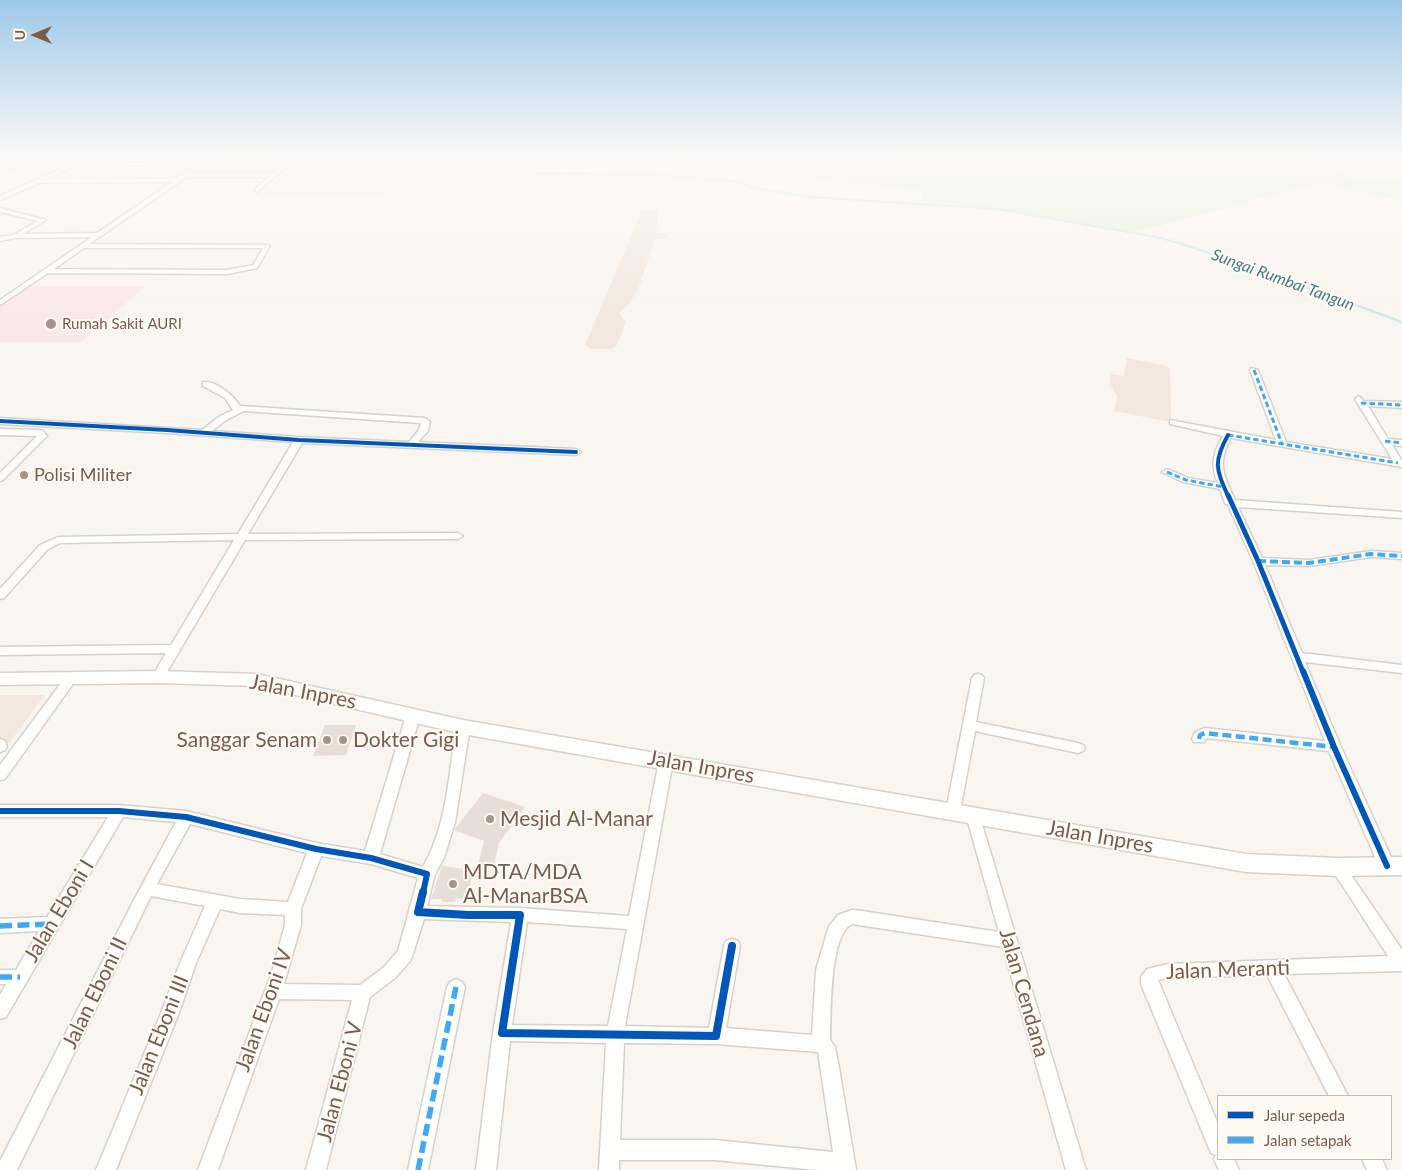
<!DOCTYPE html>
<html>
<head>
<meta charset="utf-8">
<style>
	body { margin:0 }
	#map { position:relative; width:1402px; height:1170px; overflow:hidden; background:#f9f5f0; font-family:Lato,sans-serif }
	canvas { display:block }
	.legend { position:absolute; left:1217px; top:1095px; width:175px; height:65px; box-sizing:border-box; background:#fffaf3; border:1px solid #cabbb1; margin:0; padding:6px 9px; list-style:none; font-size:15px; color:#7a5c4d }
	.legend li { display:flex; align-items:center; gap:10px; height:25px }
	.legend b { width:25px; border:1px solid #cabbb1 }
	.north { position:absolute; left:10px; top:10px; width:50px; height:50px; -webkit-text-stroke:4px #fffaf3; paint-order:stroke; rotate:270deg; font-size:14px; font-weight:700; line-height:20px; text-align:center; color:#7a5c4d }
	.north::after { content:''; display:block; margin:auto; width:18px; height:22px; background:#7a5c4d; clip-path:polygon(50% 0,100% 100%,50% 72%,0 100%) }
</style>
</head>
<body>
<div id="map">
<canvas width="1402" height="1170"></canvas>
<ul class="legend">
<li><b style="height:6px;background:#0057b8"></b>Jalur sepeda</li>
<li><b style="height:6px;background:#3fa9f5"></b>Jalan setapak</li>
</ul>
<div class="north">U</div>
</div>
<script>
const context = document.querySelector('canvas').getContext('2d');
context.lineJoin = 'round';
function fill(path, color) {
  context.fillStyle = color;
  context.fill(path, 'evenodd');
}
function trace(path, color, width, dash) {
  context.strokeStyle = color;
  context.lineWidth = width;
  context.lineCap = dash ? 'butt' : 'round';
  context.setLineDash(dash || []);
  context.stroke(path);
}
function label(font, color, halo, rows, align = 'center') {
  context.font = font + ' Lato,sans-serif';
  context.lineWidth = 4;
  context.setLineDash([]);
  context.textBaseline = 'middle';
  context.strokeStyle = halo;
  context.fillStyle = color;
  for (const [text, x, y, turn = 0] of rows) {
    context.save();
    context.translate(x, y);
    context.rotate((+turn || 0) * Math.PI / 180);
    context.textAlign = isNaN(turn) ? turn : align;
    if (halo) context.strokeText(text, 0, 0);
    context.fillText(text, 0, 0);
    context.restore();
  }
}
fill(new Path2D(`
	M642 210H658L656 233 669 234 663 239H655L639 287 629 304 619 313 626 322 617 345 611 349H591L585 345Z
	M1127 358 1167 366 1170 369 1171 422 1114 411 1117 396 1110 383 1111 374 1124 376Z
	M0 695H45L0 755Z`), '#f2e8de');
fill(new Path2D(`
	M303 156H413L404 167 288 168Z
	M404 168 384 195H259L292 169Z`), '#f6eef6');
fill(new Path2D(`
	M29 286H146L81 342H0V307Z`), '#fae9e9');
fill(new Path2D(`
	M218 156H290L267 175H192Z
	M657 156H695V163L656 162Z
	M881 156H1312L1350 178 1402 179V202L1321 182 1133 233 997 210 921 200 924 190 882 186 880 183 855 184 739 170 742 165H885Z`), '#e7f0db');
trace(new Path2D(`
	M537 173 637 174 734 181 755 188 810 197 997 209 1161 238 1185 245`), '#d0e8ea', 2);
trace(new Path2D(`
	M1181 244 1252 267 1402 322`), '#d0e8ea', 2.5);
fill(new Path2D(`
	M325 725H356L346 755 313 756Z
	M483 793 525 807 499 843 494 866 478 865 484 841 454 830Z
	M442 866 473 870 468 898 456 899 455 902H442V899H431Z`), '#e6ded7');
const minor = new Path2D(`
	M31 156H37L14 169 9 168Z
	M210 156H216L191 173H273L293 156H299L257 192 255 189 269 177H187L89 244 269 245 270 246 257 268 227 274 48 273 0 305V300L92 237 15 238 0 241V237L13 235 38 221 0 212V208L46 220 23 234 97 233 172 182 39 183 0 200V196L85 158 88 160 86 162 199 163ZM79 165 194 166 177 178 46 179ZM84 248H263L253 265 227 270 54 269Z
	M701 156H869L861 160 703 159Z
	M1251 368 1258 370 1286 442 1392 459 1355 399 1359 396 1364 401 1402 402V408L1368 406 1388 439 1402 440V446L1392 445 1402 461V467L1231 438C1216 465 1224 475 1235 500L1402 512V518L1238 507 1262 558 1309 560 1371 551 1402 553V559L1371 557 1309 566 1265 565 1302 653 1402 665V673L1305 662 1341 747 1395 866 1392 870 1387 872 1382 870 1379 866 1329 751 1206 738 1204 742H1194L1192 739 1195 732 1205 728 1325 741 1253 561 1228 505 1225 503 1220 489 1183 482 1162 472 1167 469 1188 478 1218 483C1210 465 1213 453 1223 436L1170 424V420L1276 440 1250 370Z
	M203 382C217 381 233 395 240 406L425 418 430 422 428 431 418 442 576 449 581 452 576 455 302 443 248 534 458 533 463 536 458 539 245 540 164 677 162 680H154L152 677 166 653 0 655V647L171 645 234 540 60 543 48 549 4 598 0 599V589L40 545 58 537 238 534 293 442 167 433 0 424V418L202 430 220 416 233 410 225 398 203 386ZM244 411 420 423H421L419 430 409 442 299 437 212 431 226 420Z
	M0 429 40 430 43 431 47 436 3 480 0 481V473L37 436 0 435Z
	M71 674 75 675 77 678 75 681 5 779 0 780V765L67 675Z
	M978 674 982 675 984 678 976 722 1078 743 1083 745 1085 748 1083 751 1078 753 975 731 960 811 958 815 953 817 948 815 946 811 972 678 974 675Z
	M413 711 418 713 420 716 380 854 423 867C447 825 449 774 456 727L458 724H468L470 727 455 822 444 858 435 874 427 906 520 908 629 916 659 761 661 757 666 756 671 757 673 761 625 1026 709 1028 724 946 726 941 732 939 738 941 740 946 726 1028 812 1035 816 970 829 926 838 915 852 910 862 911 999 932 966 815 968 811 973 809 978 811 1086 1170H1066L1003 947 852 924C829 935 831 1015 830 1040L835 1047 838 1062 856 1170H817L715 1160H619V1170H599L606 1043 510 1041 496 1170H476L493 1033 511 922 424 919 411 960 395 978 370 997 326 1170H306L352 1000 279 999 218 1170H198L272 972 285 925V915L240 913 220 909 196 963 179 1013 116 1170H96L161 1013 180 963 205 906 151 896 17 1170H0V1161L134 900 176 822 123 817 6 1017 0 1019V995L6 984H0V970H16L39 931 0 933V919L47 917 108 817H0V805H119L186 811 316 843 365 851 406 716 408 713ZM190 824 307 853 288 902 240 899 157 884ZM321 856 371 864 418 878 398 951 383 968 360 985 284 984 301 925V909ZM527 922 627 929 608 1026 512 1025ZM624 1043 716 1044 818 1052 833 1152 715 1140H620Z
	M0 739 5 741 7 747 5 750 0 752Z
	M1338 861 1343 863 1402 950V971L1284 974 1348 1096H1329L1267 975 1168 978 1158 980 1218 1124V1159H1234L1239 1170H1219L1214 1159 1216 1155 1211 1153 1141 984V977L1147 969 1168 964 1388 956 1333 871 1330 867 1333 863Z
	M456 979 462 982 465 987 428 1170H408L447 987 450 982Z
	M1362 1159H1382L1387 1170H1367Z`);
const secondary = new Path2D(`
	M158 671 257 674 463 720 1246 854 1338 858 1402 857V875L1338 876 1246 872 463 734 257 686 158 683 0 685V673Z`);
trace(minor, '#d7d1cb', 3);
trace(secondary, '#d9d2cb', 3);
fill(minor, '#fefefd');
fill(secondary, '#fefefd');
trace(new Path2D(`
	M1254 370 1282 444
	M1361 403 1402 405
	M1228 435 1398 463
	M1385 441 1402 443
	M1167 472 1186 480 1224 487`), '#3fa9f5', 3, [5.5, 3]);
trace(new Path2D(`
	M1258 561 1309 563 1371 554 1402 556`), '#3fa9f5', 4, [8, 4]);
trace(new Path2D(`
	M1199 739 1200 735 1205 733 1334 747`), '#3fa9f5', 4.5, [9, 4.5]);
trace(new Path2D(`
	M0 926 51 924
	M0 977H20
	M418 1170 456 987`), '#3fa9f5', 5.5, [12, 5.5]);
trace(new Path2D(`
	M0 421 167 430 299 440 576 452
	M1228 435C1213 462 1216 469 1228 496`), '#0057b8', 4);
trace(new Path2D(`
	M1228 495 1258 561 1303 672`), '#0057b8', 5);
trace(new Path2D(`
	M1303 671 1334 747 1387 866
	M0 811H119L186 817 316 849 371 858 427 874 423 893`), '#0057b8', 6);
trace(new Path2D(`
	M423 892 418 912 468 915H520L502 1033 716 1036 732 946`), '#0057b8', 8);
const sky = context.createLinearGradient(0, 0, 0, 319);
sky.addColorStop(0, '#9ec9e9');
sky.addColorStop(0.49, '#fcfaf8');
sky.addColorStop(1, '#fcfaf800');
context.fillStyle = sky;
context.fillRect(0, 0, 1402, 319);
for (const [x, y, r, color] of [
	[51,324,6,"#a69286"],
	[24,475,5,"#a69286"],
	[327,740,5,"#a69286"],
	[343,740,5,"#a69286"],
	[490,819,5,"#a69286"],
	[453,884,5,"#a69286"]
]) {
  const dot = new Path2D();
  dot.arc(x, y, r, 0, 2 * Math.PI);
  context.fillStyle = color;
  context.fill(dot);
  trace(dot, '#fffaf3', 2);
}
label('15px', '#7a5c4d', '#fffaf3', [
	["Rumah Sakit AURI",62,324]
], 'left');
label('italic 16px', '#437c86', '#fffaf3', [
	["Sungai Rumbai Tangun",1283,280,20]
]);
label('18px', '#7a5c4d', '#fffaf3', [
	["Polisi Militer",34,475]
], 'left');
label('21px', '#7a5c4d', '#fffaf3', [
	["Jalan Inpres",303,692,11],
	["Jalan Inpres",701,767,10],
	["Jalan Inpres",1100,837,10],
	["Jalan Eboni I",59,911,-59],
	["Jalan Meranti",1228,970,-2],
	["Jalan Eboni II",95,993,-64],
	["Jalan Cendana",1024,993,74],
	["Jalan Eboni IV",264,1010,-70],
	["Jalan Eboni III",159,1035,-68],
	["Jalan Eboni V",340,1082,-75]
]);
label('21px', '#7a5c4d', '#fffaf3', [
	["Sanggar Senam",317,740,"right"],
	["Dokter Gigi",353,740],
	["Mesjid Al-Manar",500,819],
	["MDTA/MDA",463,872],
	["Al-ManarBSA",463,896]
], 'left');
</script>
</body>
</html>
